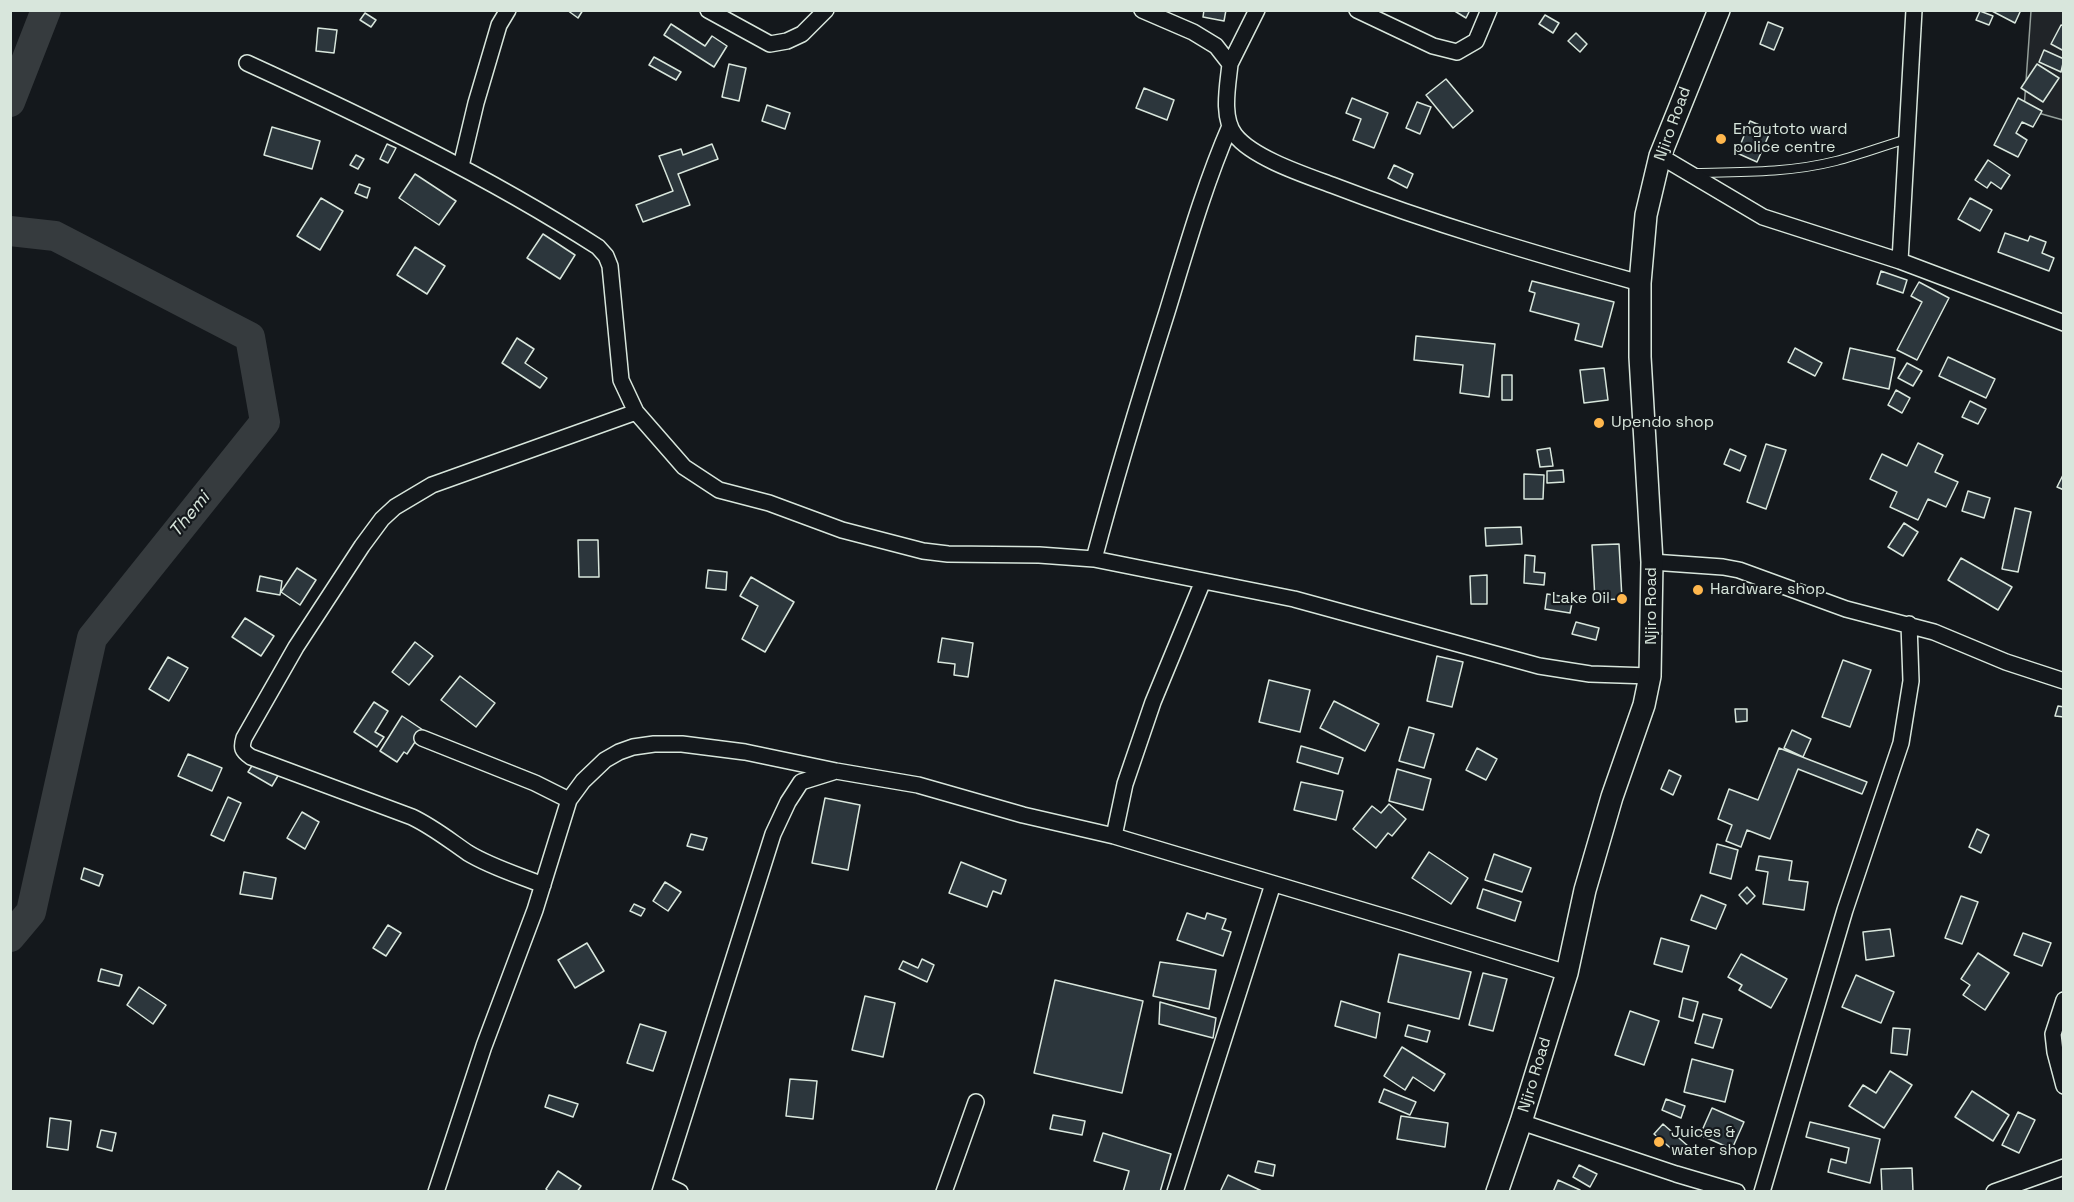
<!DOCTYPE html>
<html>
<head>
<meta charset="utf-8">
<style>
	body { margin:0 }
	#map { position:relative; width:2074px; height:1202px; overflow:hidden; background:#14181c; font-family:"Space Grotesk",sans-serif }
	canvas { display:block }
	.frame { position:absolute; inset:0; border:12px solid #d8e6dc; pointer-events:none }
</style>
</head>
<body>
<div id="map">
<canvas width="2074" height="1202"></canvas>
<div class="frame"></div>
</div>
<script>
const context = document.querySelector('canvas').getContext('2d');
context.lineJoin = 'round';
function fill(path, color) {
  context.fillStyle = color;
  context.fill(path, 'evenodd');
}
function trace(path, color, width, dash) {
  context.strokeStyle = color;
  context.lineWidth = width;
  context.lineCap = dash ? 'butt' : 'round';
  context.setLineDash(dash || []);
  context.stroke(path);
}
function label(font, color, halo, rows, align = 'center') {
  context.font = font + ' "Space Grotesk",sans-serif';
  context.lineWidth = 4.5;
  context.setLineDash([]);
  context.textBaseline = 'middle';
  context.strokeStyle = halo;
  context.fillStyle = color;
  for (const [text, x, y, turn = 0] of rows) {
    context.save();
    context.translate(x, y);
    context.rotate((+turn || 0) * Math.PI / 180);
    context.textAlign = isNaN(turn) ? turn : align;
    if (halo) context.strokeText(text, 0, 0);
    context.fillText(text, 0, 0);
    context.restore();
  }
}
const green = new Path2D(`
	M2031 11H2063V120L2024 109Z`);
fill(green, '#202428');
trace(green, '#939e99', 1.5);
trace(new Path2D(`
	M10 102 46 10
	M10 231 55 236 250 337 265 422 92 638 31 912 10 937`), '#363b3e', 30);
const building = new Path2D(`
	M567 10H583L578 18Z
	M1204 10H1226L1224 21 1203 17Z
	M1453 10H1470L1466 18Z
	M1990 10H2020V12L2015 23Z
	M1980 11 1993 16 1989 25 1976 20Z
	M365 13 376 20 371 27 360 20Z
	M1545 15 1559 23 1553 33 1539 24Z
	M1768 22 1783 28 1774 50 1760 44Z
	M671 24 705 46 712 36 727 46 714 67 664 35Z
	M2061 25 2064 26V51L2051 44Z
	M318 28 337 30 334 53 316 51Z
	M1576 33 1587 44 1580 52 1568 41Z
	M2044 50 2064 59 2061 72 2039 62Z
	M654 57 681 72 676 80 649 65Z
	M729 64 746 68 739 101 722 97Z
	M2037 64 2059 78 2043 102 2021 88Z
	M1446 79 1473 111 1453 128 1426 95Z
	M1144 88 1174 100 1167 120 1136 108Z
	M1352 98 1388 113 1374 148 1353 140 1361 119 1346 113Z
	M2018 98 2042 111 2033 127 2022 122 2016 133 2027 140 2018 157 1994 145Z
	M1417 102 1431 107 1420 134 1406 128Z
	M767 105 790 113 785 129 762 121Z
	M1750 121 1771 130 1757 162 1737 153Z
	M272 127 320 141 312 169 264 155Z
	M387 144 396 148 388 163 380 159Z
	M712 144 718 159 678 174 690 205 643 222 636 205 673 191 659 156 681 149 683 155Z
	M356 155 364 159 358 169 350 165Z
	M1988 160 2010 175 2001 189 1991 182 1987 188 1975 180Z
	M1394 165 1413 174 1407 188 1388 178Z
	M415 174 456 201 439 225 399 198Z
	M359 184 370 188 367 198 355 193Z
	M321 198 343 211 320 250 297 236Z
	M1970 198 1992 210 1980 231 1958 219Z
	M2005 233 2028 241 2030 236 2046 242 2042 253 2054 258 2049 271 1998 252Z
	M543 234 575 255 560 279 527 258Z
	M415 247 445 266 427 294 397 275Z
	M1881 271 1907 280 1903 293 1877 284Z
	M1532 281 1614 302 1602 347 1575 340 1579 324 1530 311 1535 293 1529 291Z
	M1919 282 1949 298 1917 360 1897 350 1922 302 1911 296Z
	M1416 336 1495 344 1489 397 1460 393 1463 365 1414 360Z
	M517 338 534 349 525 363 547 378 540 388 502 363Z
	M1795 348 1822 363 1815 376 1788 362Z
	M1850 348 1895 358 1889 389 1843 379Z
	M1948 357 1995 379 1986 398 1939 376Z
	M1907 363 1922 371 1913 386 1898 378Z
	M1604 368 1608 400 1584 403 1580 370Z
	M1502 375H1512V400H1502Z
	M1896 390 1910 398 1902 413 1888 405Z
	M1970 401 1986 409 1978 424 1962 417Z
	M1918 443 1943 455 1935 472 1958 482 1946 507 1928 499 1918 520 1890 507 1897 492 1870 479 1882 454 1907 466Z
	M1766 444 1786 450 1766 509 1747 502Z
	M1550 448 1553 466 1540 467 1537 450Z
	M1730 449 1746 456 1740 471 1724 464Z
	M1563 470 1564 482 1547 483V471Z
	M2064 473V490L2057 487Z
	M1524 474 1544 475 1543 499H1524Z
	M1968 491 1990 498 1984 518 1962 511Z
	M2015 508 2031 512 2018 572 2002 569Z
	M1904 523 1918 532 1903 556 1888 547Z
	M1521 527 1522 544 1486 546 1485 528Z
	M578 540H598L599 577H579Z
	M1619 544 1622 599 1595 600 1592 545Z
	M1525 555 1535 556 1534 572 1545 573 1544 585 1524 583Z
	M1961 558 2012 587 1998 610 1948 580Z
	M297 568 316 580 300 605 281 592Z
	M708 570 727 572 726 590 706 588Z
	M1487 575V604H1471L1470 576Z
	M260 576 282 581 280 595 257 591Z
	M751 577 794 602 765 652 742 639 758 606 740 596Z
	M1547 594 1573 598 1570 613 1545 609Z
	M245 618 274 636 261 656 232 637Z
	M1576 622 1599 628 1596 640 1572 634Z
	M942 638 973 643 968 677 954 675 955 664 938 662Z
	M415 642 433 656 409 685 392 672Z
	M1437 656 1463 662 1452 707 1427 701Z
	M168 657 188 668 169 701 149 689Z
	M1843 660 1871 670 1850 727 1822 717Z
	M460 676 495 703 476 727 441 700Z
	M1269 680 1310 690 1300 732 1259 722Z
	M1334 701 1379 724 1365 751 1320 728Z
	M374 702 388 711 375 732 384 737 377 747 354 732Z
	M2058 706 2064 707V717L2055 716Z
	M1735 709H1747V721L1736 722Z
	M402 716 423 730 407 754 404 752 397 762 380 751Z
	M1409 727 1434 734 1424 768 1399 761Z
	M1792 730 1811 739 1803 757 1784 748Z
	M1301 746 1343 758 1338 774 1297 762Z
	M1477 748 1497 759 1486 780 1466 770Z
	M1779 748 1867 782 1862 794 1798 769 1770 839 1747 830 1741 847 1726 841 1732 825 1718 819 1729 789 1758 800Z
	M188 754 222 768 212 791 178 776Z
	M255 761 279 774 272 786 248 772Z
	M1397 769 1431 779 1423 810 1389 801Z
	M1669 770 1681 776 1673 795 1661 789Z
	M1301 782 1343 791 1336 820 1294 810Z
	M228 797 241 803 224 841 211 835Z
	M825 798 860 805 848 870 812 863Z
	M1389 804 1406 819 1392 836 1388 833 1376 848 1353 829 1372 806 1381 813Z
	M302 812 319 822 305 849 287 838Z
	M1977 829 1989 835 1981 853 1969 847Z
	M691 834 707 838 703 850 687 846Z
	M1717 844 1738 850 1731 879 1710 873Z
	M1429 852 1468 878 1451 904 1412 878Z
	M1494 854 1531 868 1522 892 1485 880Z
	M1759 856 1792 861 1789 880 1808 882 1804 910 1763 904 1768 872 1756 870Z
	M961 862 1006 880 1001 894 993 891 987 907 949 893Z
	M84 868 103 875 99 886 81 879Z
	M244 872 276 878 272 899 240 894Z
	M665 882 681 892 668 911 653 901Z
	M1747 887 1755 896 1747 904 1739 895Z
	M1483 889 1521 902 1515 921 1477 908Z
	M1701 895 1726 905 1716 929 1691 920Z
	M1961 896 1978 902 1962 944 1945 938Z
	M634 904 645 909 641 916 630 911Z
	M1187 913 1205 919 1207 913 1226 919 1222 929 1231 932 1223 956 1177 940Z
	M388 925 401 933 386 956 373 948Z
	M1890 929 1894 956 1866 960 1863 932Z
	M2023 933 2051 943 2042 966 2014 955Z
	M1661 938 1689 946 1682 972 1654 964Z
	M587 943 604 971 575 988 558 960Z
	M1978 953 2009 973 1985 1010 1963 995 1970 985 1961 979Z
	M1399 954 1471 972 1459 1019 1388 1002Z
	M1741 954 1787 979 1771 1008 1739 990 1742 985 1728 977Z
	M922 959 934 965 927 982 899 969 903 961 918 968Z
	M1160 962 1216 970 1209 1009 1153 996Z
	M101 969 122 975 119 986 98 981Z
	M1483 973 1507 979 1493 1031 1469 1025Z
	M1856 975 1894 992 1881 1023 1842 1007Z
	M1055 980 1143 1001 1122 1093 1034 1073Z
	M139 987 166 1005 153 1024 127 1005Z
	M865 996 895 1003 883 1057 852 1050Z
	M1683 998 1698 1002 1693 1021 1679 1017Z
	M1341 1001 1380 1013 1376 1038 1335 1026Z
	M1160 1002 1216 1018 1213 1038 1159 1024Z
	M1630 1011 1659 1021 1644 1065 1615 1055Z
	M1703 1014 1722 1019 1713 1048 1695 1043Z
	M640 1024 666 1032 653 1071 627 1063Z
	M1408 1025 1430 1031 1427 1042 1405 1036Z
	M1893 1028 1910 1029 1907 1055 1891 1053Z
	M1402 1047 1445 1074 1434 1091 1413 1077 1405 1090 1384 1076Z
	M1692 1059 1733 1070 1725 1102 1684 1092Z
	M1890 1071 1912 1085 1884 1128 1849 1106 1863 1085 1876 1093Z
	M790 1079 817 1081 813 1119 786 1116Z
	M1384 1089 1416 1102 1410 1115 1379 1102Z
	M1972 1091 2009 1115 1993 1141 1955 1117Z
	M549 1095 578 1104 573 1117 545 1107Z
	M1666 1099 1685 1106 1681 1118 1662 1110Z
	M1712 1108 1744 1122 1732 1149 1700 1135Z
	M2018 1112 2035 1120 2019 1153 2002 1145Z
	M1053 1115 1085 1121 1082 1135 1050 1129Z
	M1401 1116 1448 1123 1445 1147 1397 1139Z
	M50 1118 71 1121 68 1150 47 1147Z
	M1810 1122 1880 1139 1870 1183 1828 1172 1831 1159 1846 1163 1849 1148 1806 1137Z
	M1663 1124 1688 1146 1680 1156 1654 1134Z
	M101 1130 116 1133 112 1151 97 1147Z
	M1103 1133 1171 1154 1160 1192H1123L1129 1171 1094 1161Z
	M1258 1161 1275 1165 1273 1176 1255 1172Z
	M1579 1165 1597 1174 1590 1187 1573 1177Z
	M1912 1168 1913 1192H1882L1881 1169Z
	M558 1171 581 1186 577 1192H549L546 1189Z
	M1228 1175 1264 1192H1220Z
	M1558 1180 1580 1190V1192H1553Z`);
fill(building, '#2c363c');
trace(building, '#d8e6dc', 1.5);
const lane = new Path2D(`
	M1693 173C1741 172 1789 173 1836 161 1860 155 1883 146 1907 139`);
const street = new Path2D(`
	M708 10 770 44 787 41 802 34 826 10
	M1142 10 1193 32 1216 46 1230 64C1228 85 1221 117 1235 135 1253 158 1305 175 1332 185 1433 224 1536 254 1640 283
	M1357 10 1433 46 1457 52 1476 41 1489 10
	M247 63C367 118 486 175 598 247L606 256 610 266 621 380 636 412 684 467 719 490 769 503 842 530 923 551 948 554 1039 555 1094 559 1294 599 1539 666 1590 674 1650 676
	M1230 64 1257 10
	M1660 156 1763 217 1900 261 2064 323
	M461 166 476 103 499 25 508 10
	M1900 261 1914 10
	M1094 559C1116 476 1141 394 1167 312 1186 250 1204 186 1230 126
	M1652 562 1723 567 1739 570 1846 609 1934 632 2006 662 2064 681
	M422 738 535 783 569 800
	M1114 836 1125 784 1153 702 1203 581
	M543 885C518 875 491 867 468 853 449 840 433 827 412 817L251 757C242 751 241 748 244 738L296 647 362 546 382 519 395 507 432 485 636 412
	M2064 1000 2053 1034 2055 1052 2064 1086
	M1521 1122 1676 1174 1737 1192
	M663 1184 680 1192
	M436 1192 484 1046 535 910 569 800 583 781 605 760 619 752 633 747 654 744H682L745 752 836 771 918 785 1023 815 1114 836 1402 922 1567 973
	M660 1192 773 834 788 802 801 782 833 772
	M944 1192 976 1102
	M1175 1192 1273 884
	M1762 1192 1845 910 1901 743 1911 681 1909 624
	M1994 1192 2064 1167`);
const secondary = new Path2D(`
	M1497 1192 1521 1122 1567 973 1585 890 1612 797 1644 705 1650 676 1652 562 1640 357V283L1646 215 1660 156 1719 10`);
trace(lane, '#d8e6dc', 10);
trace(street, '#d8e6dc', 18);
trace(secondary, '#d8e6dc', 24);
trace(lane, '#14181c', 8);
trace(street, '#14181c', 15);
trace(secondary, '#14181c', 21);
for (const [x, y, r, color] of [
	[1721,139,6,"#ffb74d"],
	[1599,423,6,"#ffb74d"],
	[1698,590,6,"#ffb74d"],
	[1622,599,6,"#ffb74d"],
	[1659,1142,6,"#ffb74d"]
]) {
  const dot = new Path2D();
  dot.arc(x, y, r, 0, 2 * Math.PI);
  context.fillStyle = color;
  context.fill(dot);
  trace(dot, '#14181c', 2);
}
label('16px', '#d8e6dc', '#14181c', [
	["Njiro Road",1673,124,-70],
	["Njiro Road",1652,606,-90],
	["Njiro Road",1535,1075,-73]
]);
label('16px', '#d8e6dc', '#14181c', [
	["Engutoto ward",1733,130],
	["police centre",1733,148],
	["Upendo shop",1611,423],
	["Hardware shop",1710,590],
	["Lake Oil",1610,599,"right"],
	["Juices &",1671,1133],
	["water shop",1671,1151]
], 'left');
label('italic 18px', '#d8e6dc', '#14181c', [
	["Themi",190,515,-51]
]);
</script>
</body>
</html>
